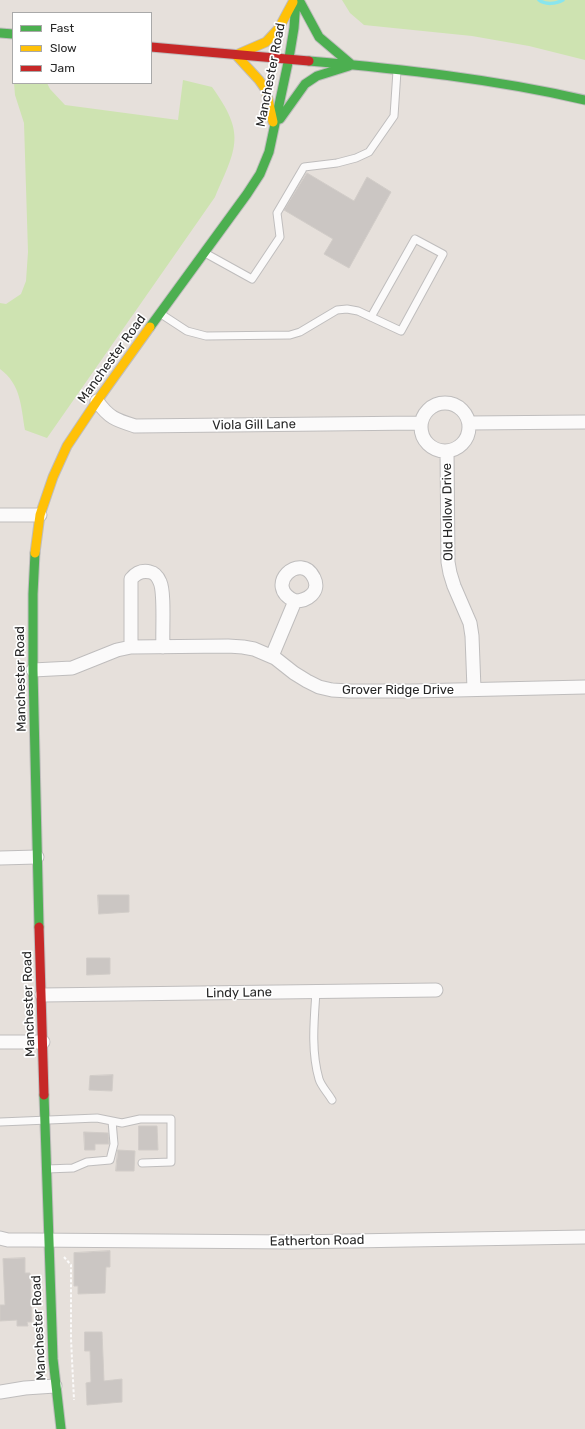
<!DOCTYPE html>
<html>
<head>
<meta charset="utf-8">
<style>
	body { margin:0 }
	#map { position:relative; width:585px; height:1429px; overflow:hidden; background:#e6e0db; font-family:Rubik,sans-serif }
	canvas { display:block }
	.legend { position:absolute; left:12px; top:12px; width:140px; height:72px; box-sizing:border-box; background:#fff; border:1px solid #a9a9a9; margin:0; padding:5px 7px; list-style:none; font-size:12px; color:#272727 }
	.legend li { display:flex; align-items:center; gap:8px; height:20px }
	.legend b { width:20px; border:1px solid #a9a9a9 }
</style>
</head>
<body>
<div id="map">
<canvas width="585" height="1429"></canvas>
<ul class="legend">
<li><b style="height:5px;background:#4caf50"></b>Fast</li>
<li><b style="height:5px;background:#ffc107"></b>Slow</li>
<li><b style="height:5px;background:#c62828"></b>Jam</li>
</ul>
</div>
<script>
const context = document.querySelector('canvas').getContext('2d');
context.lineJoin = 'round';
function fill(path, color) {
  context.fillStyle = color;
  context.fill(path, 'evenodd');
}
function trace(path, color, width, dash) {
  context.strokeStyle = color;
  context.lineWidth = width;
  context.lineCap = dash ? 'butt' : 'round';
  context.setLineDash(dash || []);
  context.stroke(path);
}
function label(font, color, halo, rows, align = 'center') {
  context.font = font + ' Rubik,sans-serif';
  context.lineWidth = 3.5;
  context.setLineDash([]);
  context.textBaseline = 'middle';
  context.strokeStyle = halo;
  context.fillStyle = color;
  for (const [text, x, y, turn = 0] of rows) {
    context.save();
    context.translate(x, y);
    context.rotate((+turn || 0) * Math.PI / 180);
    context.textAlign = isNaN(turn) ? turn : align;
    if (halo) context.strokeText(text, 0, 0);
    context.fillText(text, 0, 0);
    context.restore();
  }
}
fill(new Path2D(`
	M342 0H585V60L529 46 472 36 364 25 350 13Z
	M183 80 212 87C246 134 237 147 215 197L47 438 25 430C21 407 21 384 0 369V303L6 304 21 294 26 281 28 252 24 123 15 95 14 83H47L50 89 65 105 178 120Z`), '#cee3b1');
trace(new Path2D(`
	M539 0C545 5 556 4 563 0`), '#89e5ed', 3.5);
const building = new Path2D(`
	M307 173 354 201 367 177 391 192 349 268 324 254 333 239 284 210Z
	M98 895H129V912L99 914Z
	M87 958H110V974L87 975Z
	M113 1075 112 1091 89 1090 90 1076Z
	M139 1126H157L158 1150H139Z
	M84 1132 108 1133 109 1144H95V1150H85Z
	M118 1150 135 1151 134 1171H116Z
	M110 1251V1267H106L105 1293 78 1294V1286H74V1253Z
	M25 1258V1273H30L32 1322H27L28 1326H17V1320L0 1321V1305H5L3 1259Z
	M85 1332H102L104 1381 122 1379V1402L87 1405 86 1383 91 1382 90 1351H85Z`);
fill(building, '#cbc6c3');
trace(building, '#d1ccc8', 1);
const lane = new Path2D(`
	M205 253 252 279 280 237 277 213 304 167 337 163 356 158 369 152 394 116 397 71
	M161 314 187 331 206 336 290 335 300 332 337 310 347 309 358 311 401 331 443 254 415 239 371 317
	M316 992C314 1021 311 1051 319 1079 321 1086 328 1093 332 1100
	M0 1122 97 1118 122 1123 140 1119H171V1162L142 1163
	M47 1169 73 1168 87 1162 110 1160 114 1144 112 1121`);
const street = new Path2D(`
	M97 401C109 418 116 420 135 426L420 423
	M421 427a24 24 0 1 1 48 0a24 24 0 1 1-48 0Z
	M469 423 585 422
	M447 451 448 562 450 573 454 586 470 623 472 636 474 689
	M0 515H40
	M131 647V579C136 573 142 570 150 572 155 573 158 577 160 582 165 593 162 632 163 647
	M272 656 295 601C262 586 301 550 314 578 321 592 307 601 295 601
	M33 670 72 668 117 650 131 647 228 646 243 647 254 649 275 658 294 673 307 681 319 687 332 690 349 691H412L585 687
	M0 858 37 857
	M42 995 436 990
	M0 1042H43
	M0 1238 8 1240H31L292 1242 585 1237
	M0 1392 25 1388 55 1386`);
const fast = new Path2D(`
	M299 0 319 37 352 65
	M0 33 13 34
	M309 61C402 69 494 79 585 100
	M280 119 305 84 317 76 349 66
	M150 327 247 194 260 174 269 152 289 58 294 28 296 0
	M35 553 33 594V670L39 927
	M44 1095 53 1359 61 1429`);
const slow = new Path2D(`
	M273 122 266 90 259 80 236 55 266 42 279 28 293 2
	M35 553 40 515 53 477 67 446 97 401 150 327`);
const jam = new Path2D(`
	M151 47 309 61
	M39 927 44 1095`);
trace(lane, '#bfbdbd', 9);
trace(street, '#bfbdbd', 15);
trace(fast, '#bfbdbd', 11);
trace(slow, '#bfbdbd', 11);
trace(jam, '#bfbdbd', 11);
trace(new Path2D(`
	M64 1257 71 1265V1339L74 1400`), '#fbfafa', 2, [3, 2]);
trace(lane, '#fbfafa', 7);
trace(street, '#fbfafa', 13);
trace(fast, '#4caf50', 9);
trace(slow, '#ffc107', 9);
trace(jam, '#c62828', 9);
label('13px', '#272727', '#fff', [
	["Manchester Road",271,75,-79],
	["Manchester Road",112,359,-54],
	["Viola Gill Lane",254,425,-1],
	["Old Hollow Drive",448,512,-91],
	["Manchester Road",21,679,-91],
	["Grover Ridge Drive",398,690],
	["Lindy Lane",239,993,-1],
	["Manchester Road",29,1004,-92],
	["Eatherton Road",317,1241,-1],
	["Manchester Road",39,1328,-93]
]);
</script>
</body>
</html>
